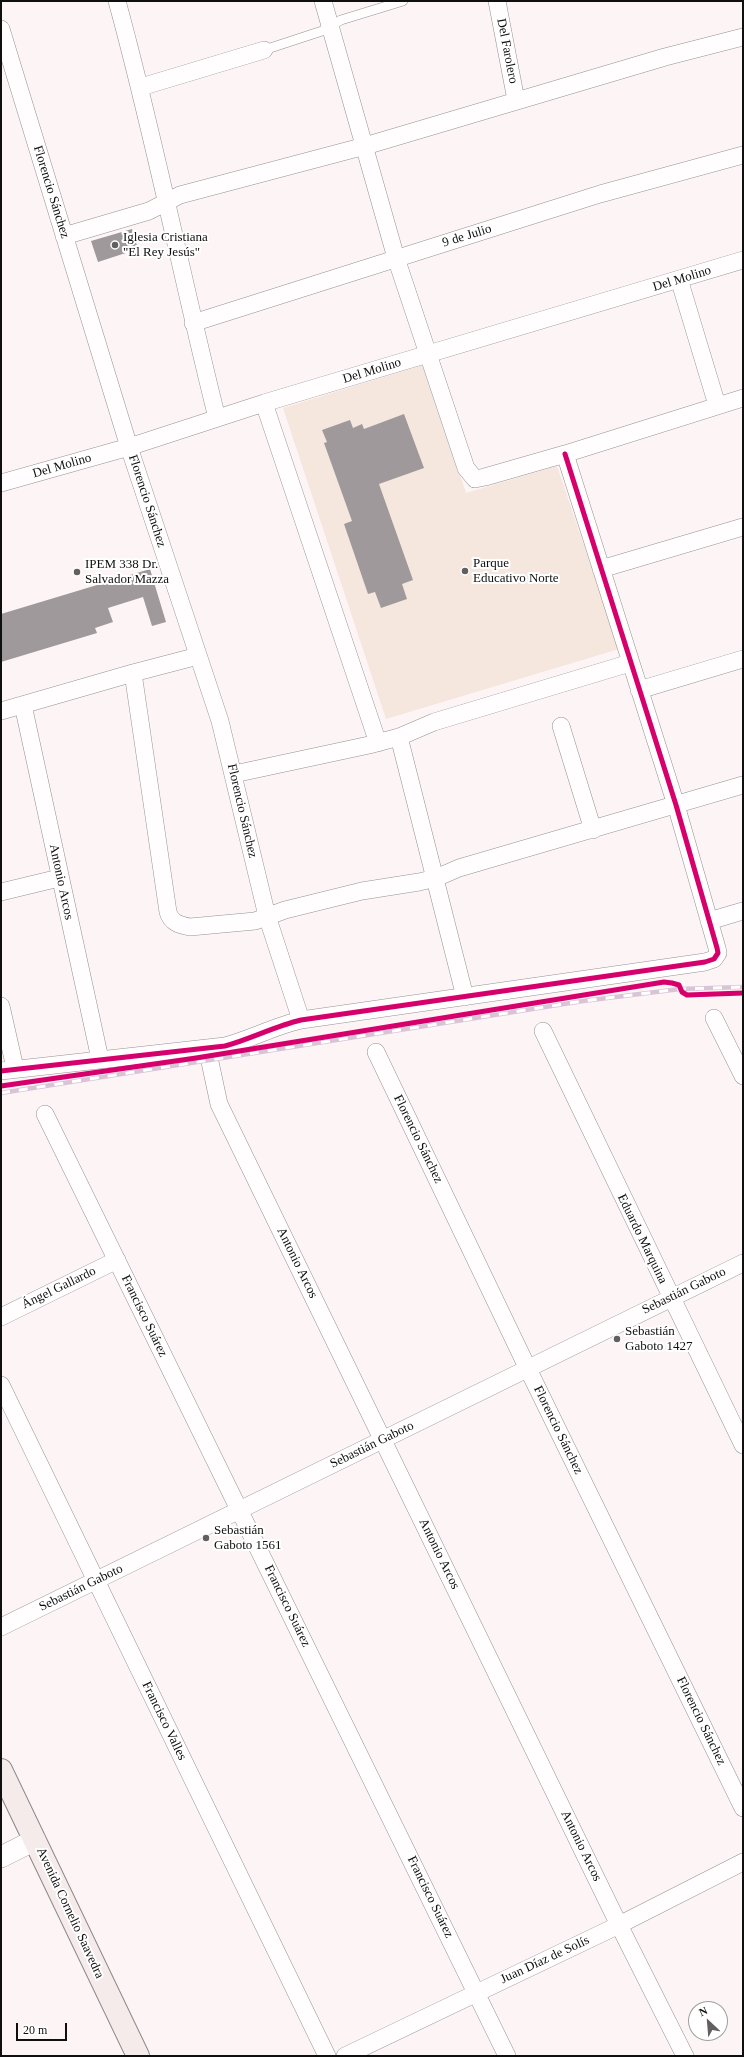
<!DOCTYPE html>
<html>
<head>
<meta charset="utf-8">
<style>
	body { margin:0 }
	#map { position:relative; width:744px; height:2057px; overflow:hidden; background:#fcf4f5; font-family:Georgia,serif }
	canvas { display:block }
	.frame { position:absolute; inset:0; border:2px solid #0f0f0f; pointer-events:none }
	.north { position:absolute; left:688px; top:2001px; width:40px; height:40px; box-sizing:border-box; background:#fff; border:1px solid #9f9f9f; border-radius:50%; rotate:334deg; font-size:11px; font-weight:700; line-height:16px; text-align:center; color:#0f0f0f }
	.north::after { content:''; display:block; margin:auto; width:14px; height:18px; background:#625f60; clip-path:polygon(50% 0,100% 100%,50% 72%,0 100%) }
	.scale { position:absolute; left:16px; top:2023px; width:51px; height:18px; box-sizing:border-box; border:2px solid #0f0f0f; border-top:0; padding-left:5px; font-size:12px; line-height:14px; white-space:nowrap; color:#0f0f0f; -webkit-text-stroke:3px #fff; paint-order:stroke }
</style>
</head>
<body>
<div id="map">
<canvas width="744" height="2057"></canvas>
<div class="frame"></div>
<div class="north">N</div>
<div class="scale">20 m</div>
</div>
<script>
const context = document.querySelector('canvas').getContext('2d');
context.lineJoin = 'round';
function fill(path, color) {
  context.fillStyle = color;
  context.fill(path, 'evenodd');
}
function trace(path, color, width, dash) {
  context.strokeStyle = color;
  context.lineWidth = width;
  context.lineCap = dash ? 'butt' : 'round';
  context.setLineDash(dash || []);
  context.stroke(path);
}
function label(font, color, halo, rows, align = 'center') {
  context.font = font + ' Georgia,serif';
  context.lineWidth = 4;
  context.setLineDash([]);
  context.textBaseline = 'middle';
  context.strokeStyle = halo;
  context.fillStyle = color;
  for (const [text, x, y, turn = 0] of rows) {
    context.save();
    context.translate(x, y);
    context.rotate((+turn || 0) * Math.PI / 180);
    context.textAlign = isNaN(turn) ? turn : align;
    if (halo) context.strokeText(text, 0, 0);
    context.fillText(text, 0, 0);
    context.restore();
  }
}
fill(new Path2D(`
	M423 365 466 493 557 466 619 649 386 719 283 408Z`), '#f6e7de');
fill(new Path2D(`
	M132 229 138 249 98 262 91 241Z
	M404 414 424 468 379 484 413 580 402 584 407 599 381 608 375 592 368 594 344 524 352 521 324 443 327 442 322 430 350 420 353 428 362 424 364 429Z
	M150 569 166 622 152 626 143 597 108 608 113 622 95 628 97 633 1 662V614Z`), '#9f999b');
const service = new Path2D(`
	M264 50 322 31 341 20 403 1`);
const minor = new Path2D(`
	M117 1C155 139 182 279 217 418
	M323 1 396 258 466 468 475 479 485 477 565 454 743 398
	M497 1 516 100
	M1 29 129 447 220 721 267 916 301 1020
	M141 87 264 50
	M64 236 149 211 180 195 365 146 665 57 743 37
	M679 279 717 405
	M193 323 600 194 743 155
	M264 403 378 743
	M1 483 129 447 264 403 743 260
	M601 569 743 527
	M133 673 168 912C171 923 180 925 190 927L255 921 285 910 362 891 419 882 436 878 459 868 743 785
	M639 690 743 659
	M23 705 100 1059
	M1 711 133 673 198 656
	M561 726 593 830
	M399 737 465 997
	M234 774 369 745 399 737 434 722 630 663
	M1 892 59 878
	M709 921 743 911
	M1 1006 15 1068
	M714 1018 743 1076
	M543 1031 743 1445
	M207 1048 219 1104 619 1925 685 2056
	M376 1052 528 1369 743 1808
	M1 1071 225 1046C251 1039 275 1026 301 1020L705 962 714 959 718 953 717 948 676 805 565 454
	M45 1114 507 2056
	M1 1317 117 1260
	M1 1385 327 2056
	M1 1627 743 1263
	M345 2056 619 1925 743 1862`);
const tertiary = new Path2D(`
	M1 1857 35 1840`);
const secondary = new Path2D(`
	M1 1770 138 2056`);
trace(service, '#969293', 10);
trace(minor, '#969293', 18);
trace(tertiary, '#969293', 22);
trace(secondary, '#8c8989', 24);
trace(service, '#fffdfe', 9);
trace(minor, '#fffdfe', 17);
trace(tertiary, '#fffdfe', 21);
trace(secondary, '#f5ebeb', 22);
const rail = new Path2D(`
	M1 1093 583 1001 680 989 743 987`);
trace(rail, '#d8c4d6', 4.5);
trace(rail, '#fff', 3, [9]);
trace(new Path2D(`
	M1 1071 225 1046C251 1039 275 1026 301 1020L705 962 714 959 718 953 717 948 676 805 565 454
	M1 1086 196 1058 664 982 672 983 679 985 682 992 687 995 743 993`), '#d6006c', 5);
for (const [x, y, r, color] of [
	[115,245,4,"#625f60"],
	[465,571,4,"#625f60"],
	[77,572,4,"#625f60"],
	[617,1339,4,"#625f60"],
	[206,1538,4,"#625f60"]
]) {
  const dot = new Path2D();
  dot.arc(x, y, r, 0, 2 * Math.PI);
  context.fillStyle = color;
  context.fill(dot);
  trace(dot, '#fff', 1.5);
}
label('13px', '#0f0f0f', '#fff', [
	["Del Farolero",507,51,79],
	["Florencio Sánchez",51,192,73],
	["9 de Julio",467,236,-17],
	["Del Molino",682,279,-17],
	["Del Molino",372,371,-17],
	["Del Molino",62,466,-16],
	["Florencio Sánchez",147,501,72],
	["Florencio Sánchez",242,811,77],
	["Antonio Arcos",61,882,78],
	["Florencio Sánchez",418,1139,64],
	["Eduardo Marquina",642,1239,64],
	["Antonio Arcos",297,1263,64],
	["Ángel Gallardo",59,1288,-26],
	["Sebastián Gaboto",684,1291,-26],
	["Francisco Suárez",144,1316,64],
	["Florencio Sánchez",558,1430,64],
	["Sebastián Gaboto",372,1445,-26],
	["Antonio Arcos",439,1554,64],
	["Sebastián Gaboto",81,1588,-26],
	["Francisco Suárez",287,1606,64],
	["Francisco Valles",164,1721,64],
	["Florencio Sánchez",701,1721,64],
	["Antonio Arcos",581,1846,64],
	["Francisco Suárez",430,1897,64],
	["Avenida Cornelio Saavedra",70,1913,65],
	["Juan Díaz de Solís",545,1960,-25]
]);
label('13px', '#0f0f0f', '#fff', [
	["Iglesia Cristiana",123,238],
	["\"El Rey Jesús\"",123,253],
	["Parque",473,564],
	["Educativo Norte",473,579],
	["IPEM 338 Dr.",85,565],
	["Salvador Mazza",85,580],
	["Sebastián",625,1332],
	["Gaboto 1427",625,1347],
	["Sebastián",214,1531],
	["Gaboto 1561",214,1546]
], 'left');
</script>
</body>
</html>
